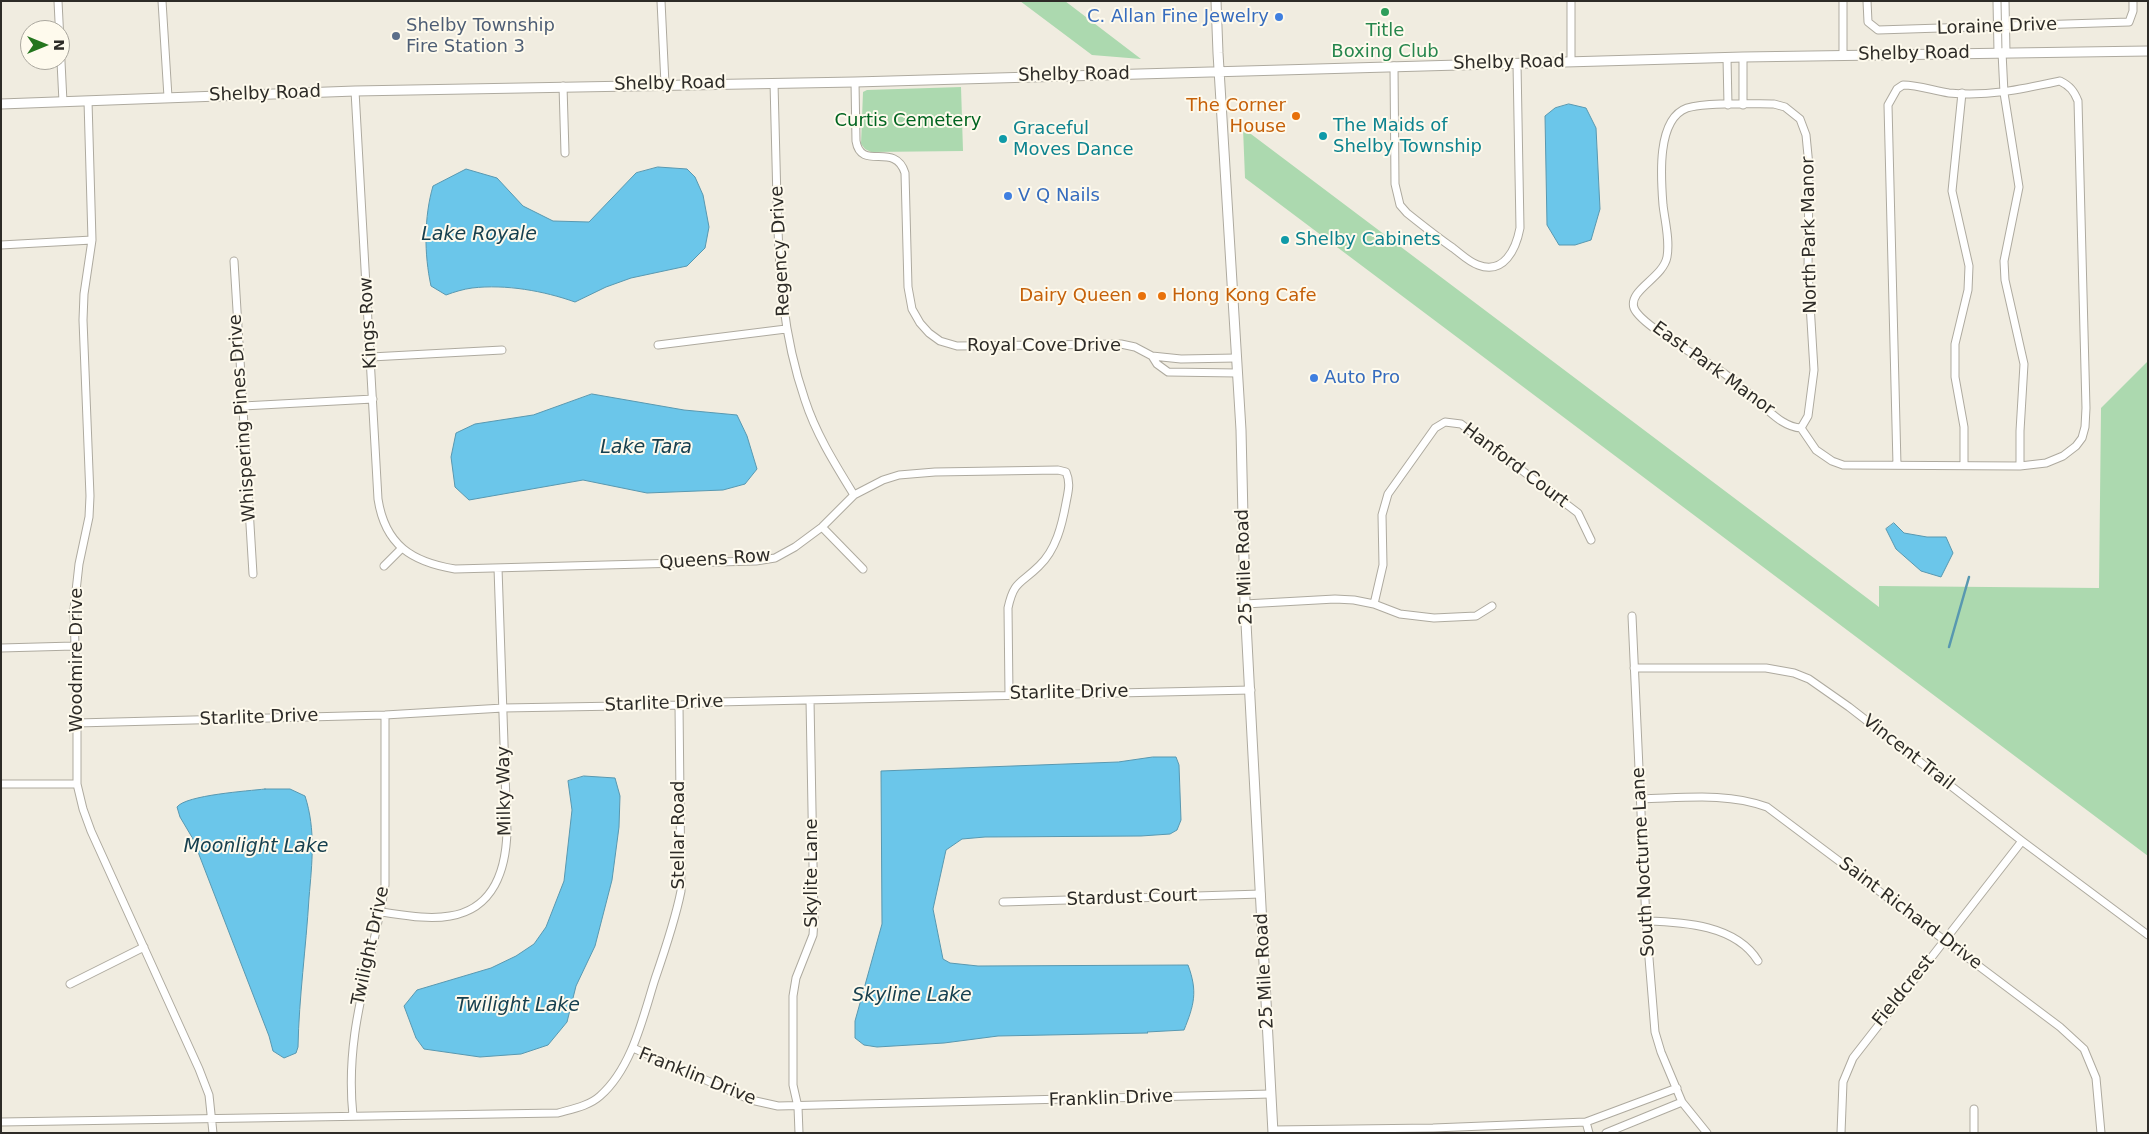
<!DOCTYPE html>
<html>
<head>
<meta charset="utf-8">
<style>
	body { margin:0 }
	#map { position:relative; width:2149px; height:1134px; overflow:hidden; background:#f0ece0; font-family:"DejaVu Sans",sans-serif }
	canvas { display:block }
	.frame { position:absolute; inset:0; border:2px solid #2d2b27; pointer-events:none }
	.north { position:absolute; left:20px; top:20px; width:50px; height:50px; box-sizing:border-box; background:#fefaed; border:1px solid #aaa79e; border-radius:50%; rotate:90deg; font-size:14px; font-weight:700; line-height:20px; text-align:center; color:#2d2b27 }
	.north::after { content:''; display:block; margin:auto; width:18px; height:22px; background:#24751e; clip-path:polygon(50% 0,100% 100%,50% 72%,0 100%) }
</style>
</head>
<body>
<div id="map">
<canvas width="2149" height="1134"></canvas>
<div class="frame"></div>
<div class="north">N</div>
</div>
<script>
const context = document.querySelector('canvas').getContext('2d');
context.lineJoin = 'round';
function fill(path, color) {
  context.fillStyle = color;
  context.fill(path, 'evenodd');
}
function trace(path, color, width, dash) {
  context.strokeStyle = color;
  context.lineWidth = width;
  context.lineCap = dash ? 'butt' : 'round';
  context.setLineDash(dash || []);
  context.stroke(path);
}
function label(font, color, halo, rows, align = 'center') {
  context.font = font + ' "DejaVu Sans",sans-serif';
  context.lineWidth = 4;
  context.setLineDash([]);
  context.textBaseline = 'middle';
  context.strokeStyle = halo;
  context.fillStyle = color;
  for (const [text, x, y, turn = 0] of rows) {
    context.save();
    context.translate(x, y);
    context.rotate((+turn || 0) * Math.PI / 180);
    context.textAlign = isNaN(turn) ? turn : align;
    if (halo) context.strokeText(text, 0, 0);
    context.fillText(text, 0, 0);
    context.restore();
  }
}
fill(new Path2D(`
	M1020 1H1065L1141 59 1092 55Z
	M961 87 963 151 871 152 865 149 861 144 863 92 867 90Z
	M1243 128 1879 607V586L2099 588 2101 408 2148 361V856L1245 178Z`), '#acd9af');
const water = new Path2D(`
	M1569 104 1586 108 1596 128 1600 209 1591 240 1575 245H1559L1547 225 1545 116 1555 108Z
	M658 167 687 169 695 177 703 195 709 227 705 248 687 266 631 278 606 287 575 302C544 291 506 284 472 288 464 289 454 292 446 295L431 286C424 254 424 217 433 186L466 169 497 178 523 206 553 221 589 222 636 173Z
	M592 394 684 410 737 415 747 436 757 469 745 484 723 490 647 493 583 480 469 500 455 487 451 457 456 433 475 424 533 415Z
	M1894 523 1904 533 1927 537H1946L1953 553 1941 577 1921 571 1896 549 1886 529Z
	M1153 757H1176L1179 765 1181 820 1177 830 1170 834 1141 836 985 837 962 839 946 850 933 909 943 959 950 963 978 966 1188 965C1198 992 1194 1005 1184 1030L1147 1032 1148 1033 998 1036 944 1043 877 1047 864 1045 855 1038V1021L882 924 881 771 1118 762Z
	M584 776 615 778 620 796 619 827 612 880 595 946 576 986 567 1022 548 1045 521 1054 480 1057 424 1049 416 1038 404 1006 417 990 491 968 516 956 534 944 546 927 564 881 572 810 568 781Z
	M265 789H290L305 796C316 830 312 863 309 898 306 948 299 997 298 1047L296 1053 284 1058 273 1051 269 1036 193 839 180 817 177 807C186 795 248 791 265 789Z`);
fill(water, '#6bc6ea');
trace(water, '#5898b0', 1);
trace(new Path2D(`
	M1949 647 1969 577`), '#5898b0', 2.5);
const minor = new Path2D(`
	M58 1 63 102
	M162 1 168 97
	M661 1 665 84
	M1571 1V62
	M1843 1V55
	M1867 1 1868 22 1878 30 2129 22 2133 11V1
	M1997 1 1998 52
	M2005 1 2006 52
	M2002 52 2004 93 2019 187 2004 261 2005 280 2024 364 2020 431V466
	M1743 57V105
	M1727 58 1728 105
	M1394 66 1395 184 1400 205 1407 213C1422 225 1437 237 1453 248 1461 254 1469 262 1478 265 1504 275 1516 249 1520 228L1517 64
	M855 82 856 141C861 172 895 141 905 173L908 287 912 309 920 323 929 333 940 341 957 346 1121 344 1135 347 1152 356
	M774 83C775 122 776 162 777 201 779 271 782 333 805 400 816 434 835 464 854 495
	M563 86 565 153
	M355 91 378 499C385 545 412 562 455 569L756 561 775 558 795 547 822 527 854 495 883 480 899 475 935 472 1058 470 1066 472C1071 483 1068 492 1066 503 1062 525 1056 550 1039 566 1021 584 1014 580 1008 608L1009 694
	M1962 93 1952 191 1969 266 1968 290 1955 344V377L1964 427V465
	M88 101 92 240 84 294 83 320 90 496 89 517 79 564 74 609 77 723V784L83 809 91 831 199 1069 209 1095 213 1133
	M1774 104 1785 107 1800 119 1806 135 1809 166 1808 271 1814 370 1808 416 1801 428C1783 427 1771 412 1757 401 1747 392 1736 382 1725 374 1707 361 1641 326 1634 308 1628 290 1663 278 1667 257 1670 240 1665 222 1663 205 1661 179 1656 119 1687 108 1706 102 1752 104 1774 104Z
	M1 245 92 240
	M234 261 253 574
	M658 345 786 329
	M371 357 502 350
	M1236 358 1181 359 1152 356 1157 364 1168 372 1237 373
	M243 406 373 399
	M1801 428 1816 450 1832 461 1843 465 2020 466 2046 463 2063 456 2076 446 2082 438 2085 427 2086 408 2078 101C2074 91 2070 86 2060 81 2023 89 1987 97 1949 93 1934 91 1919 85 1903 85L1897 89 1888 105 1897 465
	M822 527 863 569
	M384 566 402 548
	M1245 604 1335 599 1354 600 1374 604 1400 614 1434 618 1476 616 1492 606
	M1374 604 1383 565 1382 515 1388 494 1435 428 1445 422 1461 424 1578 513 1591 540
	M1632 616 1646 921 1655 1032 1661 1052 1682 1102 1707 1133
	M1 648 74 646
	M1634 668H1766L1794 673 1809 679 1849 707 2022 841 2148 935
	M77 723 385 715 503 708 679 705 717 702 1251 690
	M1 784H77
	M1641 799C1683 798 1727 792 1767 807L2060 1027 2084 1049 2096 1078 2101 1133
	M1003 902 1261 894
	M381 912C403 915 428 920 450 916 494 909 506 869 507 831L498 568
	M1646 921C1684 922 1736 925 1758 961
	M70 984 144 947
	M633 1048 751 1100 778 1106 1271 1094
	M353 1116C344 1031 372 966 385 885V715
	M1 1122 558 1113C572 1109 589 1106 600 1096 632 1068 643 1017 655 979 665 950 675 921 681 891L679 705
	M1586 1122 1589 1133
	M1273 1130 1433 1128 1586 1122 1677 1088
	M799 1133 798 1107 793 1085V996L796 978 813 935 814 919 810 700
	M1606 1133 1682 1102
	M1841 1133 1843 1082 1853 1058 2022 841
	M1974 1133V1109`);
const tertiary = new Path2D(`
	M1216 1 1218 53 1241 430 1245 604 1273 1133
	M1 104 355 91 855 82 1743 57 2148 51`);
trace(minor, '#aeaa9f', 9);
trace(tertiary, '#aeaa9f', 11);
trace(minor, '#fff', 7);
trace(tertiary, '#fff', 9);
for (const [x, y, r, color] of [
	[1385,12,5,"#2e9e5b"],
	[1279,17,5,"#3f7fe0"],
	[396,36,5,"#5c6f8a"],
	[1296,116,5,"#e8710a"],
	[1323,136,5,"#0f9aa8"],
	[1003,139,5,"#0f9aa8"],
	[1008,196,5,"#3f7fe0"],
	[1285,240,5,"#0f9aa8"],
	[1142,296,5,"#e8710a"],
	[1162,296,5,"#e8710a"],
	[1314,378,5,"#3f7fe0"]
]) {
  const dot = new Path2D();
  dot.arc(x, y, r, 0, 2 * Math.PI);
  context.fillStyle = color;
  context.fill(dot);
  trace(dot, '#fefaed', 2);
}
label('18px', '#366cbe', '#fefaed', [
	["C. Allan Fine Jewelry",1269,17,"right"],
	["V Q Nails",1018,196],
	["Auto Pro",1324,378]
], 'left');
label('18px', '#4e5e75', '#fefaed', [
	["Shelby Township",406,26],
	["Fire Station 3",406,47]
], 'left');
label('18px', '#2d2b27', '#fefaed', [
	["Loraine Drive",1997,27,-2],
	["Shelby Road",1914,54,-1],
	["Shelby Road",1509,63,-1],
	["Shelby Road",1074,75,-1],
	["Shelby Road",670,84,-1],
	["Shelby Road",265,94,-2],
	["North Park Manor",1810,235,-91],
	["Regency Drive",781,251,-93],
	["Kings Row",369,323,-93],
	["Royal Cove Drive",1044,346],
	["East Park Manor",1713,369,36],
	["Whispering Pines Drive",243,418,-94],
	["Hanford Court",1515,466,37],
	["Queens Row",715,560,-4],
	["25 Mile Road",1245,567,-92],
	["Woodmire Drive",77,660,-90],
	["Starlite Drive",1069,693,-1],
	["Starlite Drive",664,704,-2],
	["Starlite Drive",259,718,-2],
	["Vincent Trail",1908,753,38],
	["Milky Way",505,791,-91],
	["Stellar Road",679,835,-90],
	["South Nocturne Lane",1644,862,-93],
	["Skylite Lane",812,873,-90],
	["Stardust Court",1132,898,-2],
	["Saint Richard Drive",1910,914,37],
	["Twilight Drive",371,946,-78],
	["25 Mile Road",1265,971,-93],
	["Fieldcrest",1904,991,-51],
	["Franklin Drive",697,1077,22],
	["Franklin Drive",1111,1099,-2]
]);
label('18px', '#27864d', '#fefaed', [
	["Title",1385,31],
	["Boxing Club",1385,52]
]);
label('18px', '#c56008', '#fefaed', [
	["The Corner",1286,106],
	["House",1286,127],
	["Dairy Queen",1132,296],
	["Hong Kong Cafe",1172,296,"left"]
], 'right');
label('18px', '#006420', '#fefaed', [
	["Curtis Cemetery",908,121]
]);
label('18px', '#0d838f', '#fefaed', [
	["The Maids of",1333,126],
	["Shelby Township",1333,147],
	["Graceful",1013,129],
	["Moves Dance",1013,150],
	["Shelby Cabinets",1295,240]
], 'left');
label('italic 19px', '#17404f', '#fefaed', [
	["Lake Royale",479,235],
	["Lake Tara",646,448],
	["Moonlight Lake",256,847],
	["Skyline Lake",912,996],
	["Twilight Lake",518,1006]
]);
</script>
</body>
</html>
